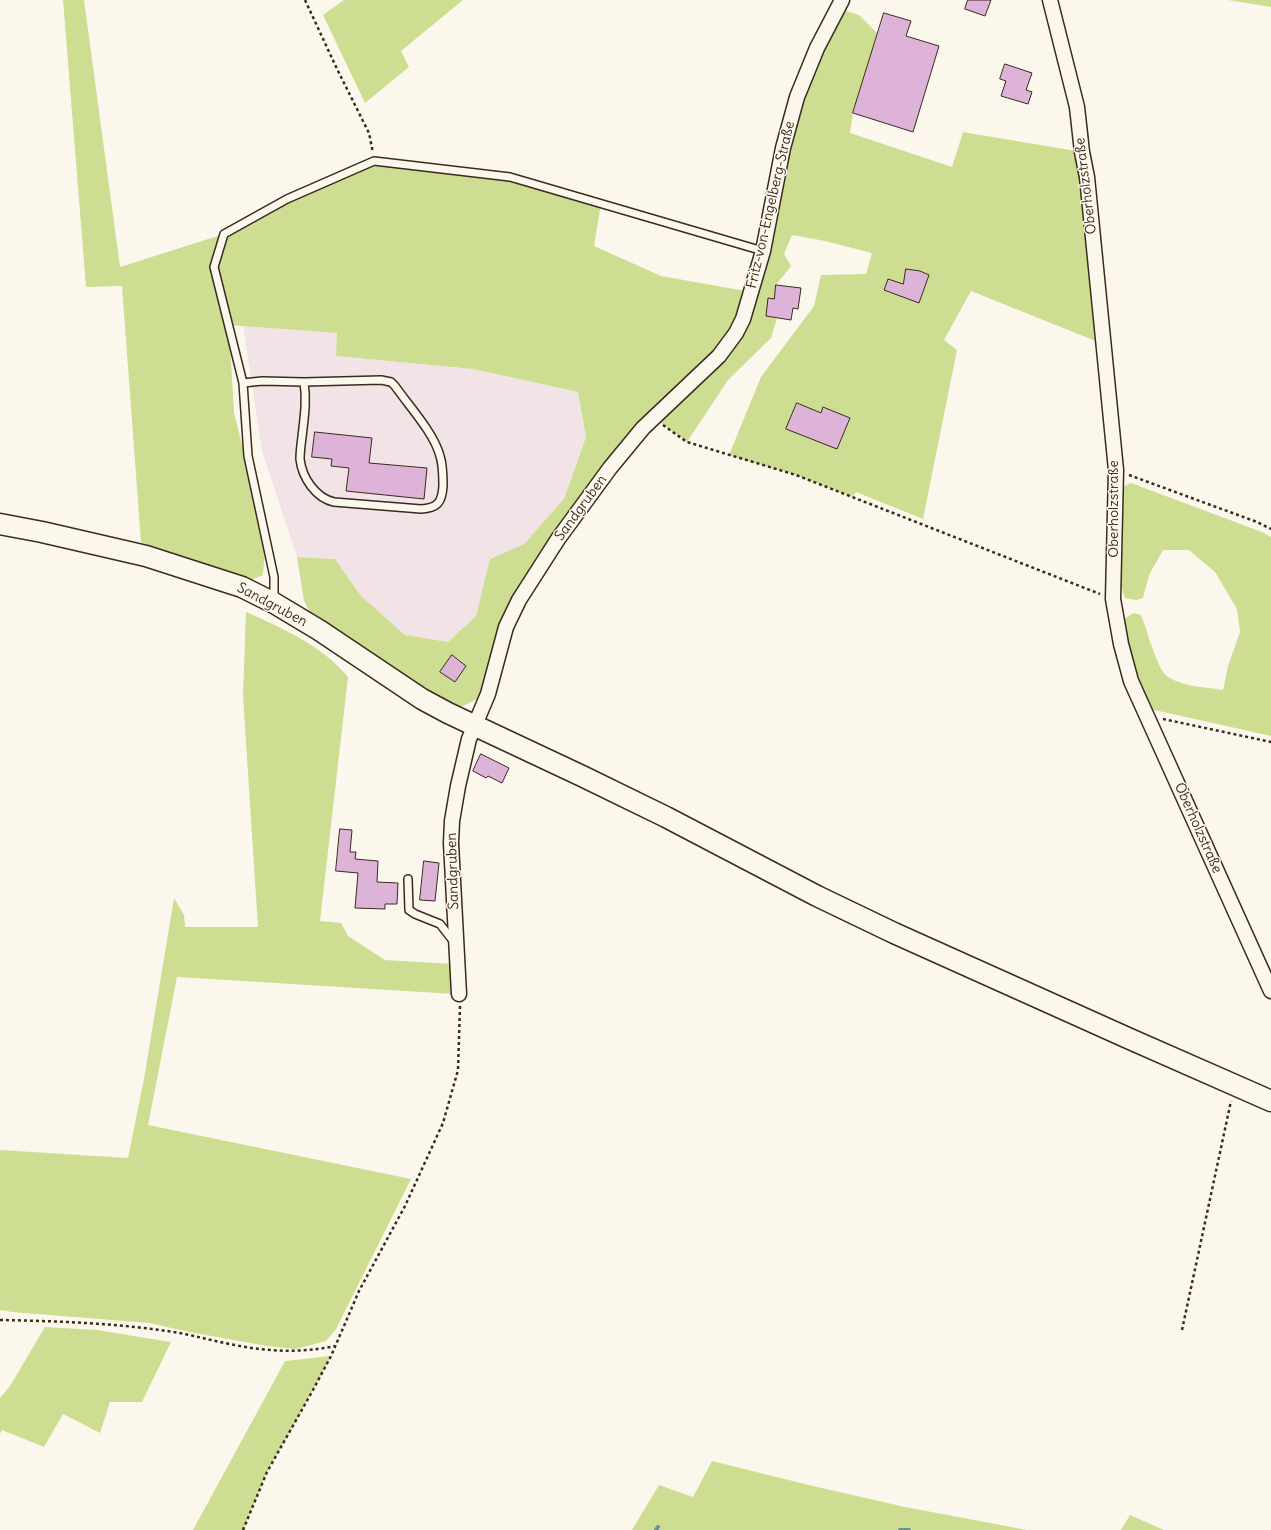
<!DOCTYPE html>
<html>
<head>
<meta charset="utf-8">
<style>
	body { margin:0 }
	canvas { display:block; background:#fbf7ec }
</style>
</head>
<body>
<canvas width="1271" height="1530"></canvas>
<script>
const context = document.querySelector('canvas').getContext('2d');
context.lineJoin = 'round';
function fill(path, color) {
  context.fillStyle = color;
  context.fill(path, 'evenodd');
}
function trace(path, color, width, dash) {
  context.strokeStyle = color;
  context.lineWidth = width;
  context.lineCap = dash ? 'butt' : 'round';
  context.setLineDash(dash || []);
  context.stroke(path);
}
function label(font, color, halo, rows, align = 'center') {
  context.font = font + ' Delius,sans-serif';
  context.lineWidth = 3;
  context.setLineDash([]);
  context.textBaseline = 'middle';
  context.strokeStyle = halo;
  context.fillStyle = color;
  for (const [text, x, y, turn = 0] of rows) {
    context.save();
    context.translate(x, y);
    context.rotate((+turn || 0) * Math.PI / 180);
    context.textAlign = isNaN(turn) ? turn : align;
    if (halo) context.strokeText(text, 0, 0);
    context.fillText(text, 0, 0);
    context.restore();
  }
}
fill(new Path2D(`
	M243 326 337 333 336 356 473 369 578 392 586 437 564 499 524 544 490 559 476 616 448 642 405 635 361 596 335 559 297 557 262 451Z`), '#f2e3e6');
fill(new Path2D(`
	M63 0H84L120 267 224 234 287 199 374 161 510 177 601 204 594 246 661 276 751 292 797 97 837 8 859 15 878 34 853 113 850 133 952 167 963 132 1082 152 1103 344 971 291 944 340 957 350 923 519 856 492 852 497 796 475 729 455 761 377 814 306 821 275 866 274 872 253 825 241 792 235 784 254 791 266 776 285 774 299H768L766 316 777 318 771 338 728 380 687 442 654 418 519 600 488 694 448 713 319 630 304 601 297 557 335 559 361 596 405 635 448 642 476 616 490 559 524 544 564 499 586 437 578 392 473 369 336 356 337 333 229 325 234 413 266 539 263 575 249 581 141 542 122 286 86 287Z
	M344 0H463L401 51 409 67 365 103 323 15Z
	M1228 0H1271V7Z
	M1131 483 1262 532 1271 537V736L1150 709 1137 680 1125 639 1124 619 1133 613 1141 615C1147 629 1157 670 1168 677 1184 687 1205 687 1223 690L1228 666 1240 632 1237 609 1215 572 1189 550H1163L1149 575 1143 598 1136 600 1125 598 1121 586 1122 487Z
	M246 612C282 628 323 646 348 677L320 921 341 923 348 936 385 960 452 964 455 994 177 977 148 1125 411 1179 336 1329 326 1341 296 1349 267 1346 189 1332 149 1323 12 1312 0 1310V1150L128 1158 144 1079 174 898 184 915 185 927H258L243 696Z
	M45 1327 97 1330 171 1342 142 1402H110L100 1433 63 1414 44 1447 2 1430 0 1434V1398L10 1386Z
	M331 1356 313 1390 267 1472 243 1530H193L285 1361Z
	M712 1461 813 1486 905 1507 1027 1530H632L659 1485 693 1497Z
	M1130 1515 1164 1530H1121Z`), '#cdde92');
trace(new Path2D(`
	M656 1530 658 1527
	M900 1530H909`), '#679190', 4);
const building = new Path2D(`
	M968 0H991L985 16 965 9Z
	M884 13 911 21 906 36 939 46 913 132 853 113Z
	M1005 64 1032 73 1026 90 1032 92 1028 104 1001 96 1006 81 1000 79Z
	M906 269 920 271 929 275 919 303 884 290 888 279 903 284Z
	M776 285 801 288 798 309 793 308 791 320 766 316 768 298 774 299Z
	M797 403 821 413 823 407 850 418 837 449 786 429Z
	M315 432 372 438 369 463 427 468 424 499 346 491 349 468 331 466 332 459 312 457Z
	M452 655 466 666 455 682 440 672Z
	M481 754 509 768 502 783 488 776 486 778 473 771Z
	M340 829 352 830 350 852H356L355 859 378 861 377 882 398 883 397 904H385V909L355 908 358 873 336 871Z
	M424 861 439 863 435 901 420 900Z`);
fill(building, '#deb3d8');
trace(building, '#3b2a1e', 1);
const lane = new Path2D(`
	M243 383 262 381 304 382C307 401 304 419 302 437 301 445 300 452 300 459 302 478 316 498 334 502L421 509C437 508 442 503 443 486 443 476 443 465 440 456 434 433 409 406 395 386L391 382 381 380 304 382
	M274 600V577L248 456 243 383 214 267 224 234 287 199 374 161 510 177 763 251
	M408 879 409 910 415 914 440 924 454 942`);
const street = new Path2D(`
	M1050 0 1077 107 1082 152 1087 177 1116 470 1113 599 1121 644 1131 681 1271 991
	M459 994 451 843 452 821 458 786 469 739 488 694 506 627 519 600 558 539 610 468 643 428 719 356 736 333 743 319 763 251 783 148 797 97 817 48 842 0`);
const secondary = new Path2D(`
	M0 524 42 532 146 556 242 587 274 603 319 630 422 699 448 713 582 776 666 817 817 896 894 933 1130 1039 1271 1101`);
trace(lane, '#3b2a1e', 10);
trace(street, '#3b2a1e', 17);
trace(secondary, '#3b2a1e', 23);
trace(new Path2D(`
	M305 0 337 69 369 133 373 153
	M663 425 687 442 796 475 1100 594
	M1129 475 1257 522 1271 529
	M1163 719 1271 742
	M0 1320C55 1321 112 1323 167 1331 190 1334 212 1341 235 1345 269 1352 301 1353 335 1346
	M1182 1330 1231 1101
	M243 1530 267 1472 313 1390 331 1356 359 1291 405 1206 443 1123 458 1070 460 1006`), '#3b2a1e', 2.5, [3, 3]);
trace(lane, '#fbf7ec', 7);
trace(street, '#fbf7ec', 14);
trace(secondary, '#fbf7ec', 20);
label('14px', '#3b2a1e', '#fbf7ec', [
	["Oberholzstraße",1086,186,-97],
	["Fritz-von-Engelberg-Straße",771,205,-77],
	["Sandgruben",581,508,-54],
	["Oberholzstraße",1114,509,-90],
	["Sandgruben",272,605,28],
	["Oberholzstraße",1198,828,66],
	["Sandgruben",453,871,-92]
]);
</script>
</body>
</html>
